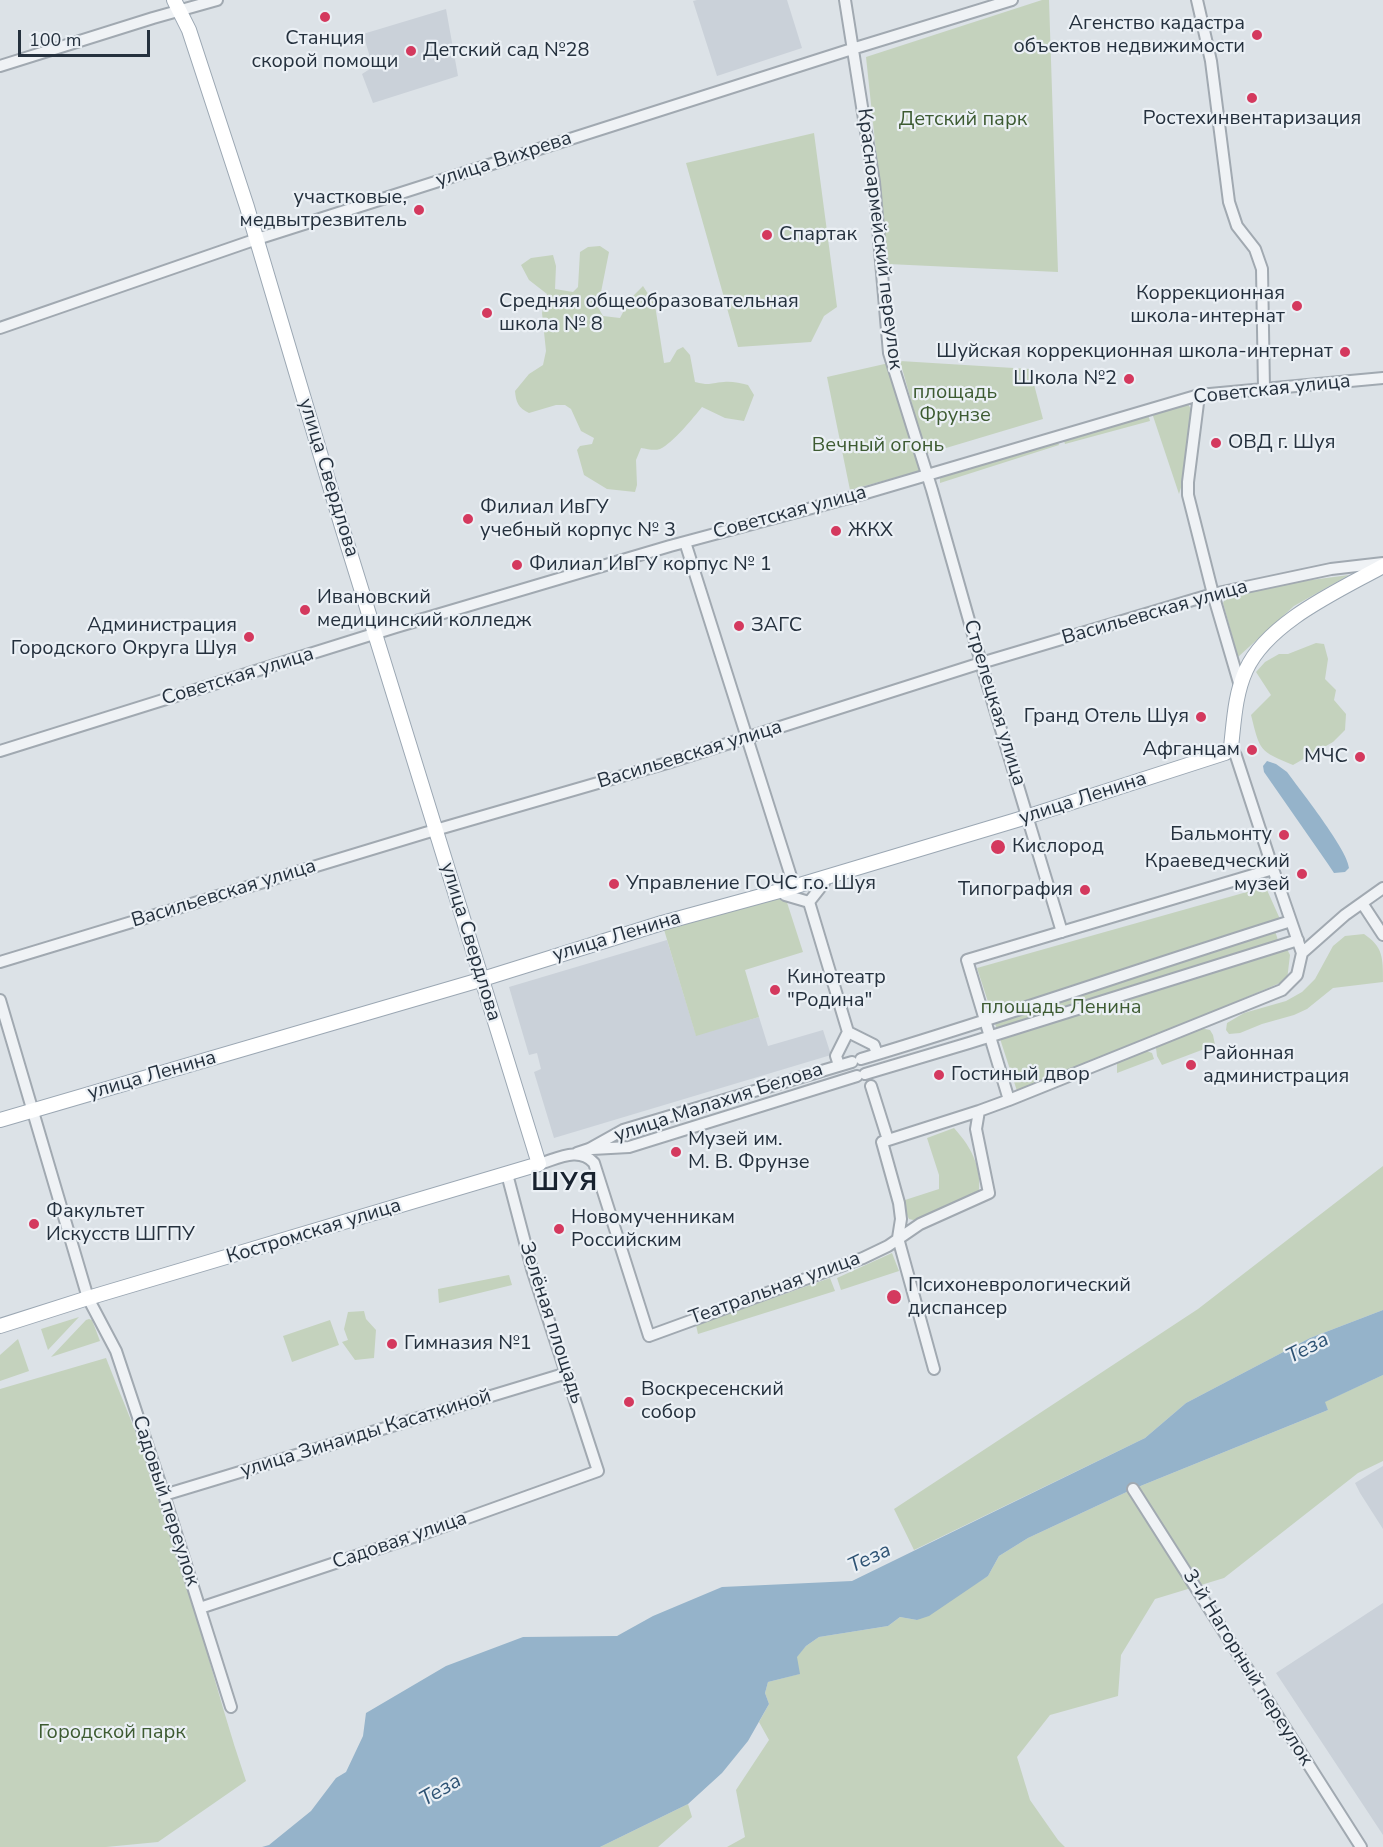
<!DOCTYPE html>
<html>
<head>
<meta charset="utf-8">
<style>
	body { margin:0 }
	#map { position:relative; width:1383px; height:1847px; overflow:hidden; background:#dce2e7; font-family:"Nunito Sans",sans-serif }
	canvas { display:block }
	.scale { position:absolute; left:18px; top:30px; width:132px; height:27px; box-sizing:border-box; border:3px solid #25313e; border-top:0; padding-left:8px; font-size:18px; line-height:21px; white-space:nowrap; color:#25313e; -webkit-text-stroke:4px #ebf0f5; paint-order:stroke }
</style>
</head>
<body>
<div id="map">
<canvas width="1383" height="1847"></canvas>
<div class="scale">100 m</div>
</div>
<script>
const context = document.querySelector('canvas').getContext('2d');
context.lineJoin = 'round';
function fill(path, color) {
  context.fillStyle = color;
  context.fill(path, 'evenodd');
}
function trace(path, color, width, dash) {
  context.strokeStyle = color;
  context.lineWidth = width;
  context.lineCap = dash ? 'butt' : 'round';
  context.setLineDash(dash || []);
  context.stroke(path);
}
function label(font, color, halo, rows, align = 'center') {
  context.font = font + ' "Nunito Sans",sans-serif';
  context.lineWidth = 4.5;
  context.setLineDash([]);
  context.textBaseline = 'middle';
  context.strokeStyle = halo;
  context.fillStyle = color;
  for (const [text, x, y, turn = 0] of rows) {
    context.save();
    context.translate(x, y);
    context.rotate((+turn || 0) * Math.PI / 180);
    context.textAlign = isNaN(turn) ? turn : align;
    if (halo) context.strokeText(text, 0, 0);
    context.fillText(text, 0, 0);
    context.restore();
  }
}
fill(new Path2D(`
	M697 0H787L802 48 717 76 693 1Z
	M446 9 458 76 373 103 362 74 373 67 363 34Z
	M667 940 696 1035 759 1017 768 1046 823 1030 831 1055 554 1138 534 1072 541 1069 537 1053 529 1055 509 987Z
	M1383 1466V1529L1360 1493 1355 1483Z
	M1383 1603V1835L1276 1673Z`), '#cad1d9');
fill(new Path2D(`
	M1042 0H1049L1058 272 888 264 866 57Z
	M814 133 837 307 824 316 811 342 738 347 686 163Z
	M600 246 609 252 598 307 603 316 620 318 630 299 643 286 655 305 664 363 670 362 677 350 683 347 690 355 695 382C711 386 709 383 724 382 731 381 740 383 748 385L754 395 744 421 725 418 702 407C693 418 673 443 660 449 654 451 648 449 641 448L636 460 637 485 635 492 607 489 584 475 577 450 580 446 592 444 594 438 581 431 571 409 565 405H556L529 413C518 408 516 402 515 391L529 374 543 365 546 351 542 313 547 294 529 280 521 265 531 258 553 255 556 266 555 289 573 292 578 287 580 252 588 247Z
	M900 361 1030 369 1043 419 926 454Z
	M889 363 923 470 850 490 827 377Z
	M1188 404 1191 409 1183 481 1179 494 1152 413Z
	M1148 414 1150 421 1065 444 1063 438Z
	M1057 440 1059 445 940 483V475Z
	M1349 575 1294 606 1238 657 1223 603 1225 599 1243 589Z
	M1316 643 1324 644 1328 659 1325 679 1336 690 1334 700 1346 714 1345 730 1333 742 1293 765C1259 751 1260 751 1251 715L1271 695 1256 672 1265 662 1279 654H1288Z
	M1261 888 1262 891 1267 890 1284 928 1275 931 1281 949 1286 947 1290 955 1287 980 1115 1053 1114 1051 1017 1091 977 968Z
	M783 890 803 952 745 970 759 1017 696 1036 662 923Z
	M1364 934C1383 947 1383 957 1383 982L1333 988 1307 1009 1294 1015 1262 1024 1240 1033 1229 1034 1226 1030 1227 1023 1244 1013 1286 1001 1302 992 1315 979 1333 946 1345 936Z
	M1200 1028 1210 1030 1213 1035 1215 1045 1162 1065 1157 1056 1156 1048 1161 1043Z
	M1144 1050 1152 1053 1154 1059 1117 1073V1060Z
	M954 1128C973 1149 983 1170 978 1198L918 1221 909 1219 903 1207 905 1200 939 1189V1175L927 1138Z
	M1383 1166V1310L1310 1338 1186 1403 1145 1438 914 1550 894 1509 1198 1309Z
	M892 1253 899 1271 841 1290 837 1278Z
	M509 1275 512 1285 439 1303 438 1289Z
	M830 1278 835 1291 698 1334 696 1325Z
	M364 1311 366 1319 376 1330 374 1358 355 1360 342 1342 348 1340 344 1329 348 1312Z
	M79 1317 48 1350 41 1329Z
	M89 1319 92 1320 100 1341 51 1357 86 1320Z
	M330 1320 339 1345 292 1362 283 1336Z
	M18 1339 29 1371 0 1381V1355Z
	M106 1358C124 1404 144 1450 160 1498 193 1591 214 1687 246 1781L158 1842 106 1847H0V1389Z
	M1383 1375V1461L1358 1473 1224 1578 1155 1599 1121 1655 1118 1696 1050 1715 1017 1757 1030 1800 1058 1840 1065 1847H727L745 1837 736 1790 769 1740 759 1722 769 1704 765 1693 768 1682 799 1674 796 1657 806 1646 819 1637 888 1626 900 1617 917 1620 988 1576 999 1556 1028 1538 1133 1489 1328 1410 1324 1402Z
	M688 1804 692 1817 658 1847H600Z`), '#c4d2bd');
fill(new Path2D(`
	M1267 761 1276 764 1287 772C1300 790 1348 850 1349 868L1345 872 1334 873 1328 864 1264 772 1263 766Z
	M1383 1310V1375L1325 1402 1328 1410 1133 1489 1028 1538 999 1556 988 1576 929 1616 917 1620 900 1617 888 1626 819 1637 806 1646 797 1657 800 1674 768 1682 765 1693 769 1704 748 1741 722 1773 688 1804 600 1847H262L269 1845 311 1811 336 1778 346 1772 363 1736 366 1713 446 1666 523 1637 617 1636 653 1616 722 1587 852 1581 1145 1438 1186 1403 1310 1338Z`), '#95b3ca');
const minor = new Path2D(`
	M845 0 874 182 889 353 932 490 984 673 1062 932
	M1197 0 1211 61 1229 202 1237 226 1255 249 1262 269 1264 389
	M0 66 153 18 217 0
	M0 328 257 239 852 49 1012 0
	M1199 395 1188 482V495L1213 594 1240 686
	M685 542 794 886
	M1231 747 1236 756 1273 869
	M0 751 396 627 670 546 849 498 1199 395 1383 378
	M1273 869 1302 953 1297 975 1282 990 1009 1100 967 960Z
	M824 883 809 902 848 1032 874 1045 877 1054
	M785 895 809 902
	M1362 903 1383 935
	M1302 953 1345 915 1383 888
	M0 962 425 833 667 763 981 663 1213 594 1331 569 1383 563
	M0 1000 88 1298 116 1351 164 1495 231 1707
	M861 1059C1006 1016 1147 966 1291 921
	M839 1065 836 1056 848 1032
	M865 1074 969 1043 1298 940
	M871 1086 888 1140
	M592 1149 629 1147 857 1076
	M577 1153 589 1149 623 1130 852 1062
	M539 1164C557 1159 579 1146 594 1163L649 1336 863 1258 888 1246 920 1224 989 1193 976 1129 979 1111
	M934 1369 898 1238 901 1219 899 1203 882 1142 979 1111 1009 1100
	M1133 1489 1361 1847
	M164 1495 567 1373
	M200 1608 431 1531 598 1471 532 1269 507 1174`);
const major = new Path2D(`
	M0 1120 473 982 662 923 783 890 1020 819 1225 753 1231 747C1234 721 1235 694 1246 670 1268 622 1338 591 1383 566
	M0 1326 88 1298 539 1164 342 527 247 207 189 30 174 0`);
trace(minor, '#a1a9b1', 14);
trace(major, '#9ba7b3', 16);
trace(minor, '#eff2f5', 10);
trace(major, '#fff', 14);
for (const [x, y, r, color] of [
	[325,17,6,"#d4395e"],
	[1257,35,6,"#d4395e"],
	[411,51,6,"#d4395e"],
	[1252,98,6,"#d4395e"],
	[419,210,6,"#d4395e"],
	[767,235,6,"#d4395e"],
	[1297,306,6,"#d4395e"],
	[487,313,6,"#d4395e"],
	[1345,352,6,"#d4395e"],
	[1129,379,6,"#d4395e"],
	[1216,443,6,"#d4395e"],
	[468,519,6,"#d4395e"],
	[836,531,6,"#d4395e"],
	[517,565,6,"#d4395e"],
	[305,610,6,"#d4395e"],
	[739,626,6,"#d4395e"],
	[249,637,6,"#d4395e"],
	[1201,717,6,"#d4395e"],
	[1252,750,6,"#d4395e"],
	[1360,757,6,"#d4395e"],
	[1284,835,6,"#d4395e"],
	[998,847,8,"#d4395e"],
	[1302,874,6,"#d4395e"],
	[614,884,6,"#d4395e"],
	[1085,890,6,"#d4395e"],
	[775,990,6,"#d4395e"],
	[1191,1065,6,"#d4395e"],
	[939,1075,6,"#d4395e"],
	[676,1152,6,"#d4395e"],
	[34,1224,6,"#d4395e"],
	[559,1229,6,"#d4395e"],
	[894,1297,8,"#d4395e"],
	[392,1344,6,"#d4395e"],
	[629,1402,6,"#d4395e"]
]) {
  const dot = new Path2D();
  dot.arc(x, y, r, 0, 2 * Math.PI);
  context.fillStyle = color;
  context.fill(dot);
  trace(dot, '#ebf0f5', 2);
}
label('20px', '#25313e', '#ebf0f5', [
	["Агенство кадастра",1245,24,"right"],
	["объектов недвижимости",1245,47,"right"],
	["Станция",325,39,"center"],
	["скорой помощи",325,62,"center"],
	["Детский сад №28",423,51],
	["Ростехинвентаризация",1252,119,"center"],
	["участковые,",407,198,"right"],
	["медвытрезвитель",407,221,"right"],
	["Спартак",779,235],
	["Коррекционная",1285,294,"right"],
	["школа-интернат",1285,317,"right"],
	["Средняя общеобразовательная",499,302],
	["школа № 8",499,325],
	["Шуйская коррекционная школа-интернат",1333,352,"right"],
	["Школа №2",1117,379,"right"],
	["ОВД г. Шуя",1228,443],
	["Филиал ИвГУ",480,508],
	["учебный корпус № 3",480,531],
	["ЖКХ",848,531],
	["Филиал ИвГУ корпус № 1",529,565],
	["Ивановский",317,598],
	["медицинский колледж",317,621],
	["Администрация",237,626,"right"],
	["Городского Округа Шуя",237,649,"right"],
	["ЗАГС",751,626],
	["Гранд Отель Шуя",1189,717,"right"],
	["Афганцам",1240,750,"right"],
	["МЧС",1348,757,"right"],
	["Бальмонту",1272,835,"right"],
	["Кислород",1012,847],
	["Краеведческий",1290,862,"right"],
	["музей",1290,885,"right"],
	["Управление ГОЧС г.о. Шуя",626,884],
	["Типография",1073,890,"right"],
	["Кинотеатр",787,978],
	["\"Родина\"",787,1001],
	["Районная",1203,1054],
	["администрация",1203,1077],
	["Гостиный двор",951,1075],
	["Музей им.",688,1140],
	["М. В. Фрунзе",688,1163],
	["Факультет",46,1212],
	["Искусств ШГПУ",46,1235],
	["Новомученникам",571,1218],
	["Российским",571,1241],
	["Психоневрологический",908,1286],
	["диспансер",908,1309],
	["Гимназия №1",404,1344],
	["Воскресенский",641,1390],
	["собор",641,1413]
], 'left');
label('20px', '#3d5b32', '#ebf0f5', [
	["Детский парк",963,120],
	["площадь",955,393],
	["Фрунзе",955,416],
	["Вечный огонь",878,446],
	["площадь Ленина",1061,1008],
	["Городской парк",112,1733]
]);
label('20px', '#25313e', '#ebf0f5', [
	["улица Вихрева",504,160,-18],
	["Красноармейский переулок",879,239,83],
	["Советская улица",1272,390,-6],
	["улица Свердлова",328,478,73],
	["Советская улица",790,513,-15],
	["Васильевская улица",1155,613,-16],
	["Советская улица",238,677,-17],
	["Стрелецкая улица",994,703,73],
	["Васильевская улица",690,755,-17],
	["улица Ленина",1083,799,-18],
	["Васильевская улица",224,894,-17],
	["улица Ленина",617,937,-17],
	["улица Свердлова",470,942,73],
	["улица Ленина",152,1076,-16],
	["улица Малахия Белова",719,1103,-18],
	["Костромская улица",314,1232,-17],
	["Театральная улица",775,1289,-20],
	["Зелёная площадь",551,1323,72],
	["улица Зинаиды Касаткиной",366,1434,-17],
	["Садовый переулок",165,1501,72],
	["Садовая улица",400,1541,-19],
	["3-й Нагорный переулок",1247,1668,58]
]);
label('italic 21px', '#2e5374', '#ebf0f5', [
	["Теза",1308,1349,-27],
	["Теза",870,1559,-25],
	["Теза",441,1791,-30]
]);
context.letterSpacing = '1.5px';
label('bold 26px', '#18222f', '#ebf0f5', [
	["ШУЯ",565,1184]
]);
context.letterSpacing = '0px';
</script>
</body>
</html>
